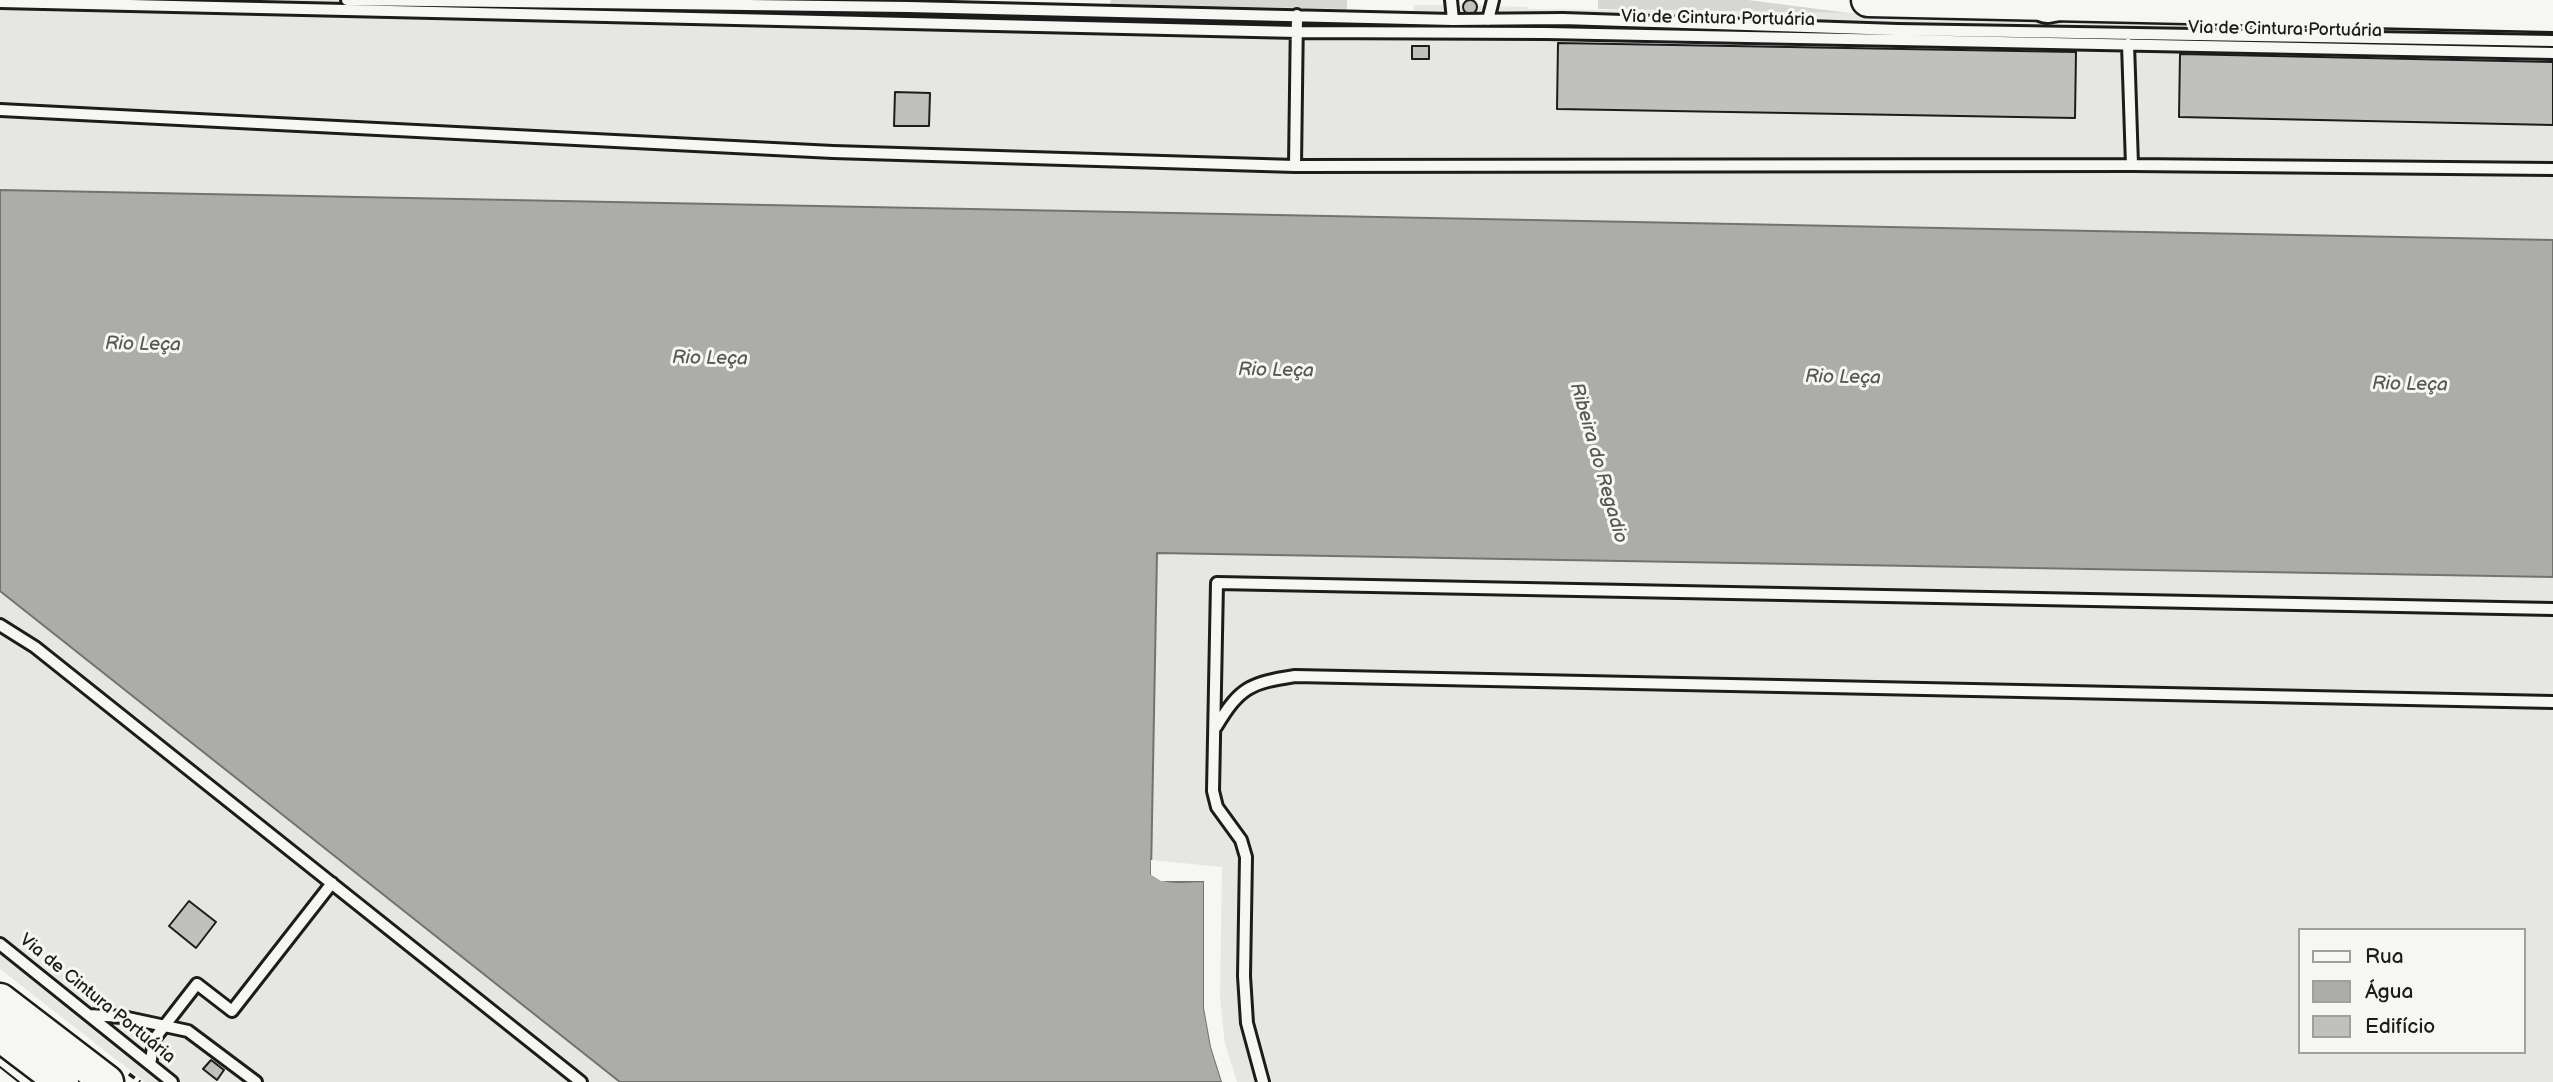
<!DOCTYPE html>
<html>
<head>
<meta charset="utf-8">
<style>
	body { margin:0 }
	#map { position:relative; width:2553px; height:1082px; overflow:hidden; background:#f6f6f2; font-family:"Balsamiq Sans",sans-serif }
	canvas { display:block }
	.legend { position:absolute; left:2298px; top:928px; width:228px; height:126px; box-sizing:border-box; background:#f6f6f2; border:2px solid #9f9f9c; margin:0; padding:9px 12px; list-style:none; font-size:21px; color:#1c1c1c }
	.legend li { display:flex; align-items:center; gap:14px; height:35px }
	.legend b { width:35px; border:2px solid #9f9f9c }
</style>
</head>
<body>
<div id="map">
<canvas width="2553" height="1082"></canvas>
<ul class="legend">
<li><b style="height:9px;background:#f6f6f2"></b>Rua</li>
<li><b style="height:19px;background:#acaca9"></b>Água</li>
<li><b style="height:19px;background:#c0c0bd"></b>Edifício</li>
</ul>
</div>
<script>
const context = document.querySelector('canvas').getContext('2d');
context.lineJoin = 'round';
function fill(path, color) {
  context.fillStyle = color;
  context.fill(path, 'evenodd');
}
function trace(path, color, width, dash) {
  context.strokeStyle = color;
  context.lineWidth = width;
  context.lineCap = dash ? 'butt' : 'round';
  context.setLineDash(dash || []);
  context.stroke(path);
}
function label(font, color, halo, rows, align = 'center') {
  context.font = font + ' "Balsamiq Sans",sans-serif';
  context.lineWidth = 6;
  context.setLineDash([]);
  context.textBaseline = 'middle';
  context.strokeStyle = halo;
  context.fillStyle = color;
  for (const [text, x, y, turn = 0] of rows) {
    context.save();
    context.translate(x, y);
    context.rotate((+turn || 0) * Math.PI / 180);
    context.textAlign = isNaN(turn) ? turn : align;
    if (halo) context.strokeText(text, 0, 0);
    context.fillText(text, 0, 0);
    context.restore();
  }
}
fill(new Path2D(`
	M0 0H900L1414 11V5H1458L1527 7 1528 9 1849 13 2553 26V240L0 191Z
	M1157 553 2553 577V1082H1237L1225 1044 1220 998 1222 867 1151 860ZM2299 930H2523V1052H2299Z
	M0 591 620 1082H145L0 969Z`), '#e6e6e2');
fill(new Path2D(`
	M1111 0H1347V9L1110 4Z
	M1598 0H1748L1849 13 1598 9Z`), '#d6d6d2');
const water = new Path2D(`
	M0 190 2553 240V577L1157 553 1151 874C1167 886 1186 881 1204 881V1008L1211 1047 1222 1082H620L0 591Z`);
fill(water, '#acaca9');
trace(water, '#727271', 2);
fill(new Path2D(`
	M1151 860H1155V873L1162 878 1204 877 1208 880V1008L1214 1046 1225 1082H1222L1211 1047 1204 1008V881H1161L1151 875Z`), '#f6f6f2');
const building = new Path2D(`
	M1463 7a7 7 0 1 1 14 0a7 7 0 1 1-14 0Z
	M1558 43 2076 52 2075 118 1557 109Z
	M1412 46H1429V59H1412Z
	M2180 54 2553 62V125L2179 117Z
	M895 92 930 93 929 126H894Z
	M189 901 216 922 196 948 169 926Z
	M211 1060 224 1070 217 1080 203 1069Z`);
fill(building, '#c0c0bd');
trace(building, '#1c1c1c', 2);
const lane = new Path2D(`
	M347 0 908 7 1453 20 1563 19 1898 30 2553 41
	M1451 0 1453 20
	M0 2 1297 32 1546 33 2553 53
	M1488 20 1493 0
	M2128 44 2132 165
	M0 110 833 152 1295 166 2132 165 2553 169
	M1295 166 1297 15
	M0 625 35 647 581 1082
	M1216 727C1240 687 1250 683 1295 676L2553 702
	M0 944 172 1082
	M89 1015 123 1017 188 1031 256 1082
	M150 1064 155 1038 197 984 232 1011 332 883
	M1263 1082 1247 1023 1244 976 1246 857 1241 840 1217 807 1213 791 1217 583 2553 609`);
const secondary = new Path2D(`
	M1868 0 2553 15
	M0 1000 107 1082
	M0 1035 62 1082`);
const highway = new Path2D(`
	M2047 3 2063 0`);
trace(lane, '#1c1c1c', 16);
trace(secondary, '#1c1c1c', 37);
trace(highway, '#1c1c1c', 44);
trace(new Path2D(`
	M129 1074 140 1082`), '#1c1c1c', 3.5, [7, 5]);
trace(lane, '#f6f6f2', 10);
trace(secondary, '#f6f6f2', 32);
trace(highway, '#f6f6f2', 38);
trace(new Path2D(`
	M0 1067 19 1082`), '#1c1c1c', 2);
label('18px', '#1c1c1c', '#f6f6f2', [
	["Via de Cintura Portuária",1718,19,1],
	["Via de Cintura Portuária",2285,30,1],
	["Via de Cintura Portuária",97,999,39]
]);
label('italic 19px', '#565654', '#f6f6f2', [
	["Rio Leça",143,345,1],
	["Rio Leça",710,359,1],
	["Rio Leça",1276,371,1],
	["Rio Leça",1843,378,1],
	["Rio Leça",2410,385,1],
	["Ribeira do Regadio",1598,463,74]
]);
</script>
</body>
</html>
